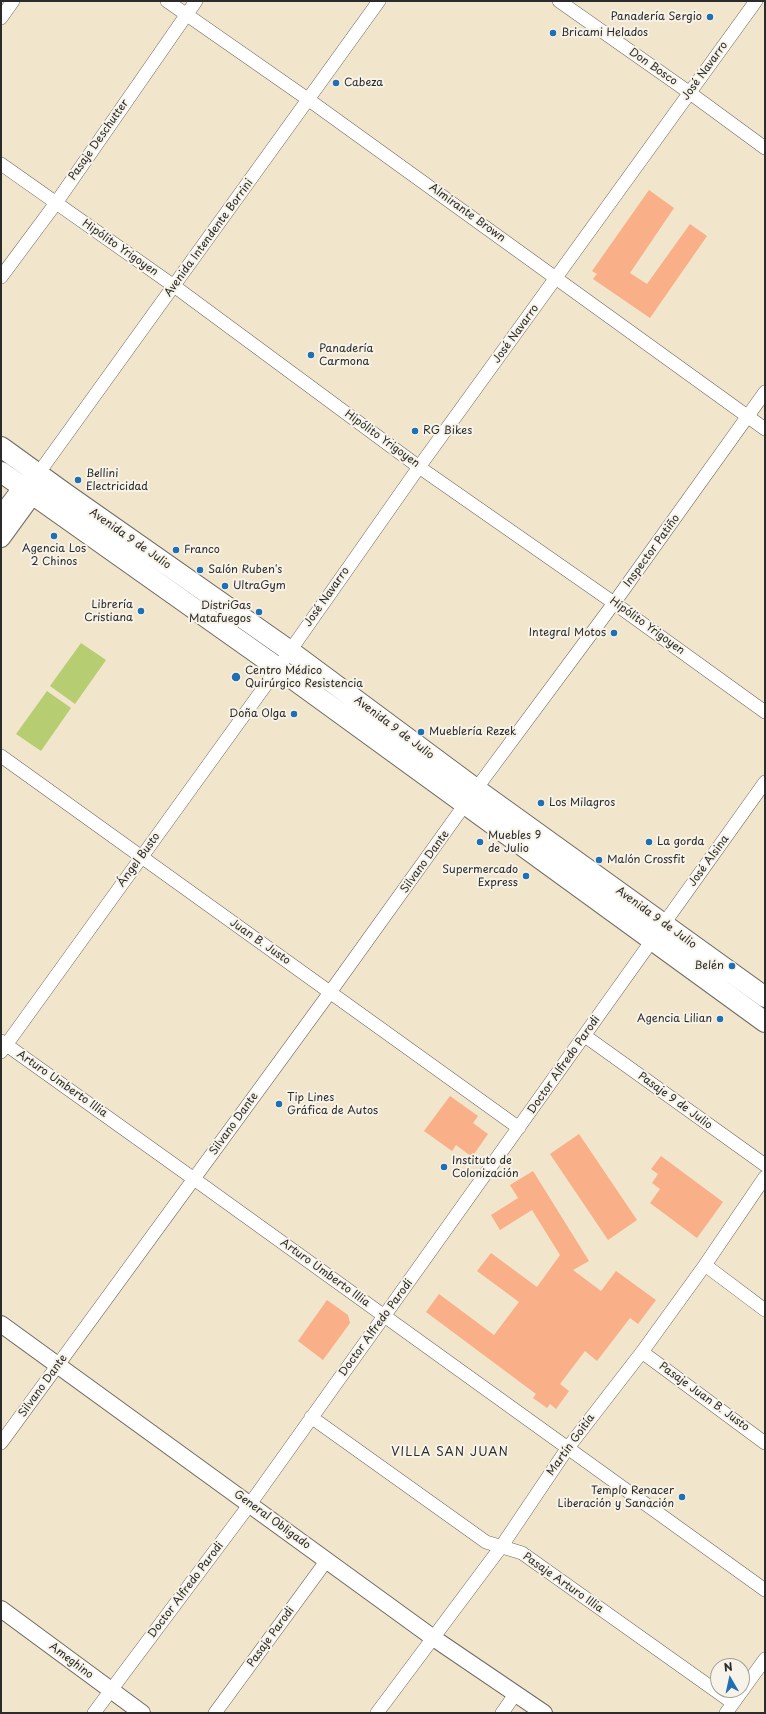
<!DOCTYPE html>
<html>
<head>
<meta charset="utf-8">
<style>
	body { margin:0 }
	#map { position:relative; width:766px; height:1714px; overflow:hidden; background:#f1e5cb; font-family:"Playpen Sans",sans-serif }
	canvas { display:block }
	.frame { position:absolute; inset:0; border:2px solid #2b2b2b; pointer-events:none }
	.north { position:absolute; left:710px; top:1658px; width:40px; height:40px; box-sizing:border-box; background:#f7f3e8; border:1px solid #a5a39c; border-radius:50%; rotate:351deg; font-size:11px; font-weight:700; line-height:16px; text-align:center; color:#2b2b2b }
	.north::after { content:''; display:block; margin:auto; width:14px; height:18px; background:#1f6fb2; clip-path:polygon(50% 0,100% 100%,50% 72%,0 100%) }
</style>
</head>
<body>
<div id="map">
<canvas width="766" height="1714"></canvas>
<div class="frame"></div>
<div class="north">N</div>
</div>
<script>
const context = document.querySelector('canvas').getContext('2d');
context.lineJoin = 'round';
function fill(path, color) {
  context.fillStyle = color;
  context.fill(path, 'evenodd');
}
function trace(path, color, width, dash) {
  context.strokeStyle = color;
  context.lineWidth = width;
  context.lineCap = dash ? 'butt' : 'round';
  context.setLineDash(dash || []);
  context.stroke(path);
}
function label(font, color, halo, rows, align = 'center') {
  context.font = font + ' "Playpen Sans",sans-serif';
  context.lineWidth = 4;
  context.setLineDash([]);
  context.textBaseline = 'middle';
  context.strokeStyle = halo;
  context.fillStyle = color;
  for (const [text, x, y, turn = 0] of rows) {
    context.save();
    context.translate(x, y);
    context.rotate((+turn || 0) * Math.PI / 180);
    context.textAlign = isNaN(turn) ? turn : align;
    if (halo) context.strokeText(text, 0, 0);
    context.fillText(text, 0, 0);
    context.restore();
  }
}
fill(new Path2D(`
	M81 643 106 660 75 704 50 686Z
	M47 691 71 708 41 751 16 734Z`), '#b7cd71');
fill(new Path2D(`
	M649 190 674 208 630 273 647 284 690 224 707 236 650 318 593 279 597 274 592 271Z
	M450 1096 478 1116 473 1123 488 1134 472 1157 456 1145 452 1151 424 1131Z
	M579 1134 637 1220 608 1240 550 1154Z
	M661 1156 723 1202 697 1238 650 1203 660 1189 652 1183 658 1174 651 1169Z
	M533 1171 589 1261 573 1270 601 1291 616 1271 656 1300 638 1324 630 1318 597 1361 585 1351 560 1384 569 1391 556 1409 550 1404 547 1408 533 1398 536 1394 426 1312 439 1294 494 1335 519 1302 477 1271 491 1253 537 1287 560 1255 532 1210 500 1230 491 1215 518 1198 510 1185Z
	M327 1300 348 1315 350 1323 323 1360 298 1341Z`), '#f9af87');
const minor = new Path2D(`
	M167 1 309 100 765 429
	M559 1 690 93 765 148
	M1 18 13 1
	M1 164 174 286 419 467 614 603 765 712
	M1 277 56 203 196 1
	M38 474 379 1
	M1 756C173 881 347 1003 519 1128
	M585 1036 765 1165
	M1 1041 194 1179 765 1590
	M1 1052 278 668 419 467 756 1
	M705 1265 765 1310
	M642 1352 765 1443
	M311 1417 486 1542 522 1553 733 1703
	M1 1443 331 991 476 789 614 603 765 392
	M94 1713 250 1504 765 782
	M215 1713 327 1560
	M377 1713 501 1547 567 1449 642 1352 705 1265 765 1177
	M502 1713 516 1693
	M726 1713 765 1659`);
const tertiary = new Path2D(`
	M1 1324 432 1637 544 1713
	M1 1609 142 1713`);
const secondary = new Path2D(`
	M1 516 22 488 33 478
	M1 538 33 494 37 481`);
const primary = new Path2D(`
	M1 447 66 494 290 651 476 789 765 997
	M1 472 278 668 765 1022`);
trace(minor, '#706c63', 14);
trace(tertiary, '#706c63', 18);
trace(secondary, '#706c63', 20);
trace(primary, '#706c63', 22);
trace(minor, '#fff', 13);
trace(tertiary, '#fff', 16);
trace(secondary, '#fff', 18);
trace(primary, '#fff', 20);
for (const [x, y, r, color] of [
	[710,17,4,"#1f6fb2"],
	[553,33,4,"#1f6fb2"],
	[336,83,4,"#1f6fb2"],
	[311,355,4,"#1f6fb2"],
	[415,431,4,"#1f6fb2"],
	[78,480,4,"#1f6fb2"],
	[54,536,4,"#1f6fb2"],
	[176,550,4,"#1f6fb2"],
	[200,570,4,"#1f6fb2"],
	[225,586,4,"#1f6fb2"],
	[141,611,4,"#1f6fb2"],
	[259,612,4,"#1f6fb2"],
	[614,633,4,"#1f6fb2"],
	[236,677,5,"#1f6fb2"],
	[294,714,4,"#1f6fb2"],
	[421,732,4,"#1f6fb2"],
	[541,803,4,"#1f6fb2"],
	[480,842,4,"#1f6fb2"],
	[649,842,4,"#1f6fb2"],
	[599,860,4,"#1f6fb2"],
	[526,876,4,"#1f6fb2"],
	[732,966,4,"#1f6fb2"],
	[720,1019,4,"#1f6fb2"],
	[279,1104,4,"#1f6fb2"],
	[444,1167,4,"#1f6fb2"],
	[682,1497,4,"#1f6fb2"]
]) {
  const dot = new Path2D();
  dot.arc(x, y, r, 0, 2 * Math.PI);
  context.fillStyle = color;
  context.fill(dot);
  trace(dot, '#f7f3e8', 1.5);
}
label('11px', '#2b2b2b', '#f7f3e8', [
	["Panadería Sergio",702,17,"right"],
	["Bricami Helados",561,33],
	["Cabeza",344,83],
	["Panadería",319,349],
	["Carmona",319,362],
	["RG Bikes",423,431],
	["Bellini",86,474],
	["Electricidad",86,487],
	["Agencia Los",54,549,"center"],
	["2 Chinos",54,562,"center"],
	["Franco",184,550],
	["Salón Ruben's",208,570],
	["UltraGym",233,586],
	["Librería",133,605,"right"],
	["Cristiana",133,618,"right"],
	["DistriGas",251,606,"right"],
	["Matafuegos",251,619,"right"],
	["Integral Motos",606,633,"right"],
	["Centro Médico",245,671],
	["Quirúrgico Resistencia",245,684],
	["Doña Olga",286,714,"right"],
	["Mueblería Rezek",429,732],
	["Los Milagros",549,803],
	["Muebles 9",488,836],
	["de Julio",488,849],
	["La gorda",657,842],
	["Malón Crossfit",607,860],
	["Supermercado",518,870,"right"],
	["Express",518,883,"right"],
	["Belén",724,966,"right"],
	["Agencia Lilian",712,1019,"right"],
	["Tip Lines",287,1098],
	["Gráfica de Autos",287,1111],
	["Instituto de",452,1161],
	["Colonización",452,1174],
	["Templo Renacer",674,1491,"right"],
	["Liberación y Sanación",674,1504,"right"]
], 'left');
label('11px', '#2b2b2b', '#f7f3e8', [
	["Don Bosco",653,67,35],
	["José Navarro",705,71,-54],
	["Pasaje Deschutter",99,140,-55],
	["Almirante Brown",467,213,36],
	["Avenida Intendente Borrini",209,238,-54],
	["Hipólito Yrigoyen",120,248,35],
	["José Navarro",516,334,-54],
	["Hipólito Yrigoyen",382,439,36],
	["Avenida 9 de Julio",130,539,35],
	["Inspector Patiño",652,551,-54],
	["José Navarro",327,597,-55],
	["Hipólito Yrigoyen",647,626,36],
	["Avenida 9 de Julio",394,728,37],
	["Ángel Busto",139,860,-54],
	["José Alsina",709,861,-54],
	["Silvano Dante",425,862,-54],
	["Avenida 9 de Julio",656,918,36],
	["Juan B. Justo",260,942,35],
	["Doctor Alfredo Parodi",564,1065,-55],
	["Arturo Umberto Illia",62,1084,35],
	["Pasaje 9 de Julio",675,1101,36],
	["Silvano Dante",234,1124,-54],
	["Arturo Umberto Illia",325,1273,36],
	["Doctor Alfredo Parodi",376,1328,-54],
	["Silvano Dante",43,1386,-54],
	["Pasaje Juan B. Justo",704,1397,36],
	["Martín Goitía",571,1445,-54],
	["General Obligado",272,1520,36],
	["Pasaje Arturo Illia",563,1583,35],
	["Doctor Alfredo Parodi",186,1590,-53],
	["Pasaje Parodi",271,1637,-54],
	["Ameghino",71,1661,37]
]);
context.letterSpacing = '1px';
label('12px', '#2b2b2b', '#f7f3e8', [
	["VILLA SAN JUAN",450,1453]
]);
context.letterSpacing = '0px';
</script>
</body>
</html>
